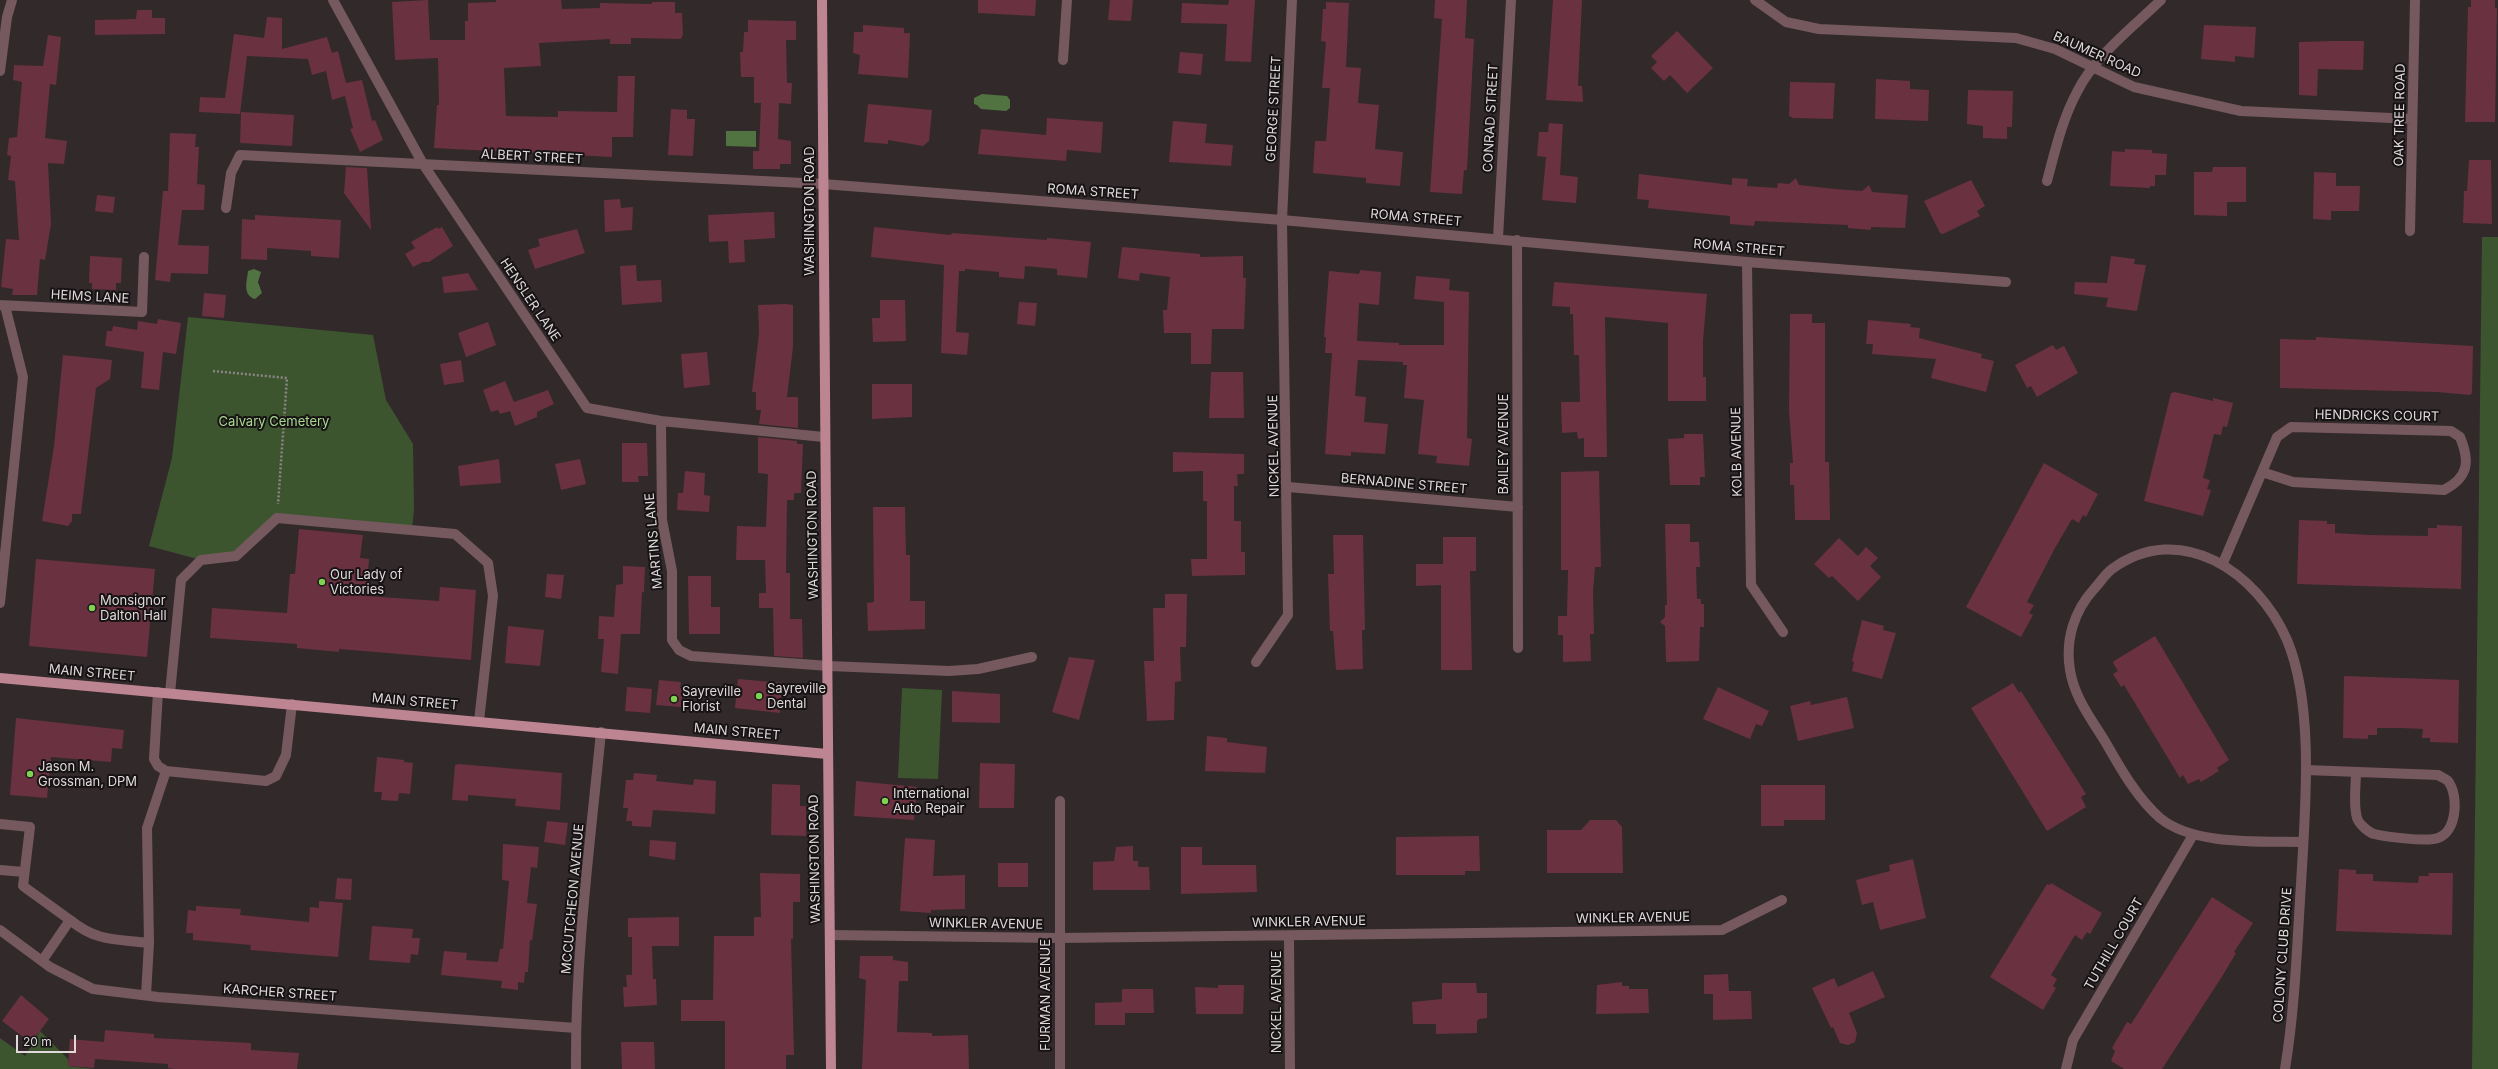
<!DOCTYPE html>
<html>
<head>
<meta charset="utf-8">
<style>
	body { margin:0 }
	#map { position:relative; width:2498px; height:1069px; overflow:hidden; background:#32292b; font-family:Inter,sans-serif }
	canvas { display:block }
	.scale { position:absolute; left:16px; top:1035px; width:60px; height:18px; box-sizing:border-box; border:2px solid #dfd9da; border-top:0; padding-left:5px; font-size:12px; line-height:14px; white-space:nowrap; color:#dfd9da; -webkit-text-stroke:3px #171314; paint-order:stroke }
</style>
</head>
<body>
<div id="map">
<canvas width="2498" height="1069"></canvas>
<div class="scale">20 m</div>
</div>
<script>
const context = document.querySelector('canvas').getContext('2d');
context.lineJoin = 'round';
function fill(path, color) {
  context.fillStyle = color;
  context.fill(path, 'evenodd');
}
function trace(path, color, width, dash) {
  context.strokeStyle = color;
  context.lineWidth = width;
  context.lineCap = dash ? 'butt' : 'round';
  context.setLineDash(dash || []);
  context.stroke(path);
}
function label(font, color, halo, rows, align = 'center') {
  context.font = font + ' Inter,sans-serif';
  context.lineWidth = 4;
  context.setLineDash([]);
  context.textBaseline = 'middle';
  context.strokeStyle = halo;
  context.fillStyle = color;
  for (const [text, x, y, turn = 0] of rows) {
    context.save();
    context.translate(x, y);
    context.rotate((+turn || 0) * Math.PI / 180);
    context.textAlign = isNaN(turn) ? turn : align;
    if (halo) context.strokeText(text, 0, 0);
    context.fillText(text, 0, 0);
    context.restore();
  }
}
fill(new Path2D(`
	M2482 237H2498V1069H2472Z
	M188 317 373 335 386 400 413 444 414 509 412 529 277 519 236 556 201 560 149 546 172 458Z
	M902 688 942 690 938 779 898 778Z
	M40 1031 68 1059V1066L94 1069H0V1038L25 1056Z`), '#3c552f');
fill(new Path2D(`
	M982 94 1007 96 1010 100V108L1006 111 981 109 977 105 974 104V98Z
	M726 131H756V147L726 146Z
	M254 269 261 272 258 282 262 293 255 299C242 295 247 281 248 271Z`), '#517241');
fill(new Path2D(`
	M428 0 430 40H465V21H468V3L496 2V0H561L562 9 600 8V3L652 4V2H675V13H682L683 34 681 39 631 38V44H610V39L539 43 541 66 504 68 506 116 558 117V111L617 112 618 76H635L633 137H612V157L434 148 437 105H439L438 58 395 60 392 2Z
	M978 0H1036L1035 16 978 13Z
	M1110 0H1133L1131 21 1108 20Z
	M1229 0H1255L1251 62 1225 61 1227 24 1181 23 1182 3 1228 5Z
	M1435 0H1467L1465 38 1474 39 1467 170H1464L1462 194 1430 192 1442 19 1434 18Z
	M1553 0H1582L1578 86H1582L1583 102 1546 100Z
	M2471 0H2495V8H2497L2495 122H2465L2468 7H2471Z
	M1326 2 1349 3 1346 67 1361 68 1358 103 1379 105 1375 149 1403 152 1400 186 1366 183V178L1313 173 1315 141H1326L1330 88H1322L1326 42 1321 41 1323 9H1326Z
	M137 10H152V18H165V34L95 35V20L136 19Z
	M267 17 282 18V49L327 37 332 53 338 51 346 83 362 80 372 121 375 120 383 140 360 152 350 129 353 128 345 96 332 100 326 71 312 75 308 59 247 56 240 114 199 112 200 97 225 98 234 34 264 38Z
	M748 20 796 21V40H786L787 83H792L791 104 779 103 778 139 791 141V164H780V169H753V151H759L761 103H754V77H741L740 52H743L744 32H748Z
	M863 25 904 28V33H910L908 78 858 74 860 55 853 53 854 32H863Z
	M2204 25 2256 27 2254 58 2235 56V62L2201 59Z
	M1677 31 1713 68 1687 93 1670 75 1664 81 1651 68 1657 62 1651 56Z
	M48 35 61 37 56 85 50 84 45 138 67 141 64 164 48 163 51 224 45 260 40 259 37 295H12L13 289 1 287 6 239 19 240 15 181 8 180 11 156 7 155 9 138 17 137 22 82 13 80 14 65 43 66Z
	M2332 41H2364L2363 70 2318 69 2317 96 2299 95V42Z
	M1180 52 1203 54 1201 75 1178 73Z
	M1876 79 1910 81V89L1929 90 1928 121 1875 119Z
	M1790 82 1835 83 1833 119 1793 118 1789 116Z
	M1968 90 2013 91 2012 127H2007V139L1983 138V126L1967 124Z
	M868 104 932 110 929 141 923 146 888 140V144L864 142Z
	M671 109 687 110V119H695L693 156 668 155Z
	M241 112 294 115 292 146 240 143Z
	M1047 118 1103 122 1101 153 1067 150 1066 161 978 154 981 129 1046 135Z
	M1173 121 1207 124 1205 143 1233 145 1231 166 1169 162Z
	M1549 123 1563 124 1560 175 1578 177 1576 203 1542 200 1546 157 1537 156 1539 132H1548Z
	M170 133 196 134 195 147H199L197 184 205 185 204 210H182L178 245 209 246 208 274 171 273 170 282 155 280 163 191H168Z
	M2125 149 2152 150V153L2167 154 2166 175H2155V186H2150V188L2110 186 2112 151 2125 152Z
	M2469 160H2491L2492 224 2463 223 2464 191H2467Z
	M346 167 367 168 371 230 344 193Z
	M2213 167H2246V202H2227V216L2194 215V172H2212Z
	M2314 172 2336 173V186H2360L2359 211H2331V220L2313 219Z
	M1639 174 1732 185V178L1748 179 1747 186 1777 188 1778 183 1789 184 1796 178 1799 185 1835 189 1862 191 1869 185 1872 192 1908 195 1905 228 1871 227V230L1848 228V225L1755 221 1754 226 1730 224V216L1648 208 1649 200 1637 199Z
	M1971 180 1985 206 1977 211 1980 216 1943 234 1940 233 1924 201Z
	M97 195 115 197 113 213 95 211Z
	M620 199 621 208 633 207 632 230 605 232 604 200Z
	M768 212H774L775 238 744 240 745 262 729 263 728 241 709 242 708 215Z
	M255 215 341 220 339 258 311 256V251L267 248V260L241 259 242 219 255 220Z
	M437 227 438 229 442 227 453 246 429 262H423L413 267 405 254 415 248 411 242Z
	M874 227 951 235 952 233 1047 240V238L1091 242 1087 278 1057 275V269L1025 266 1024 279 999 277V272L965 269V271H959L956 332 969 333 967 355 941 353 944 265 871 257Z
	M577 229 585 253 535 269 528 250 540 246 538 239Z
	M1122 247 1200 254V257L1243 256V278H1246L1244 329H1212L1211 364H1191V333H1164L1163 310H1167L1170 277 1140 273 1139 281 1118 278Z
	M90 256 122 258 121 283H116V290L92 289V283H89Z
	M2111 256 2135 259 2134 264 2146 265 2137 311 2106 307 2108 298 2074 294 2075 282 2107 283Z
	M636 265 637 281 661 280 662 302 622 305 620 266Z
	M1360 270 1381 272 1379 305 1359 303 1357 341 1399 343V345H1444V302L1414 299 1416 276 1450 279 1449 290 1469 292 1467 438 1472 439 1469 466 1436 463 1437 456 1418 454 1424 400 1404 398 1407 365H1403V362L1358 360 1355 396 1366 397 1364 422 1388 424 1385 454 1351 452V456L1325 454 1332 353H1325L1326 337H1324L1329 271 1359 274Z
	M468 273 478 290 444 293 442 277Z
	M1554 282 1707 294 1703 341V377H1706V401H1668V323L1605 317 1607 457H1584V438L1578 439 1577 432 1562 433 1561 402H1580L1579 355H1574L1573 314H1570V307L1552 306Z
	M204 293 226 295 224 318 202 316Z
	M880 300H905L906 341 873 342 872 318H880Z
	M1019 302 1037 303 1035 326 1017 324Z
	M786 304 793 305V347L787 397H798V428L759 424 761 410H756V392H752L759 333 758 305Z
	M1790 314H1812V323H1825V462H1829L1830 520H1795L1794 485H1790V463H1793L1789 411Z
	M158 319 181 323 176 354 163 352 159 390 141 388 144 352 105 346 107 331H112L113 326 137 330 138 321 157 324Z
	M1868 320 1911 324 1910 327 1920 328 1919 338 1982 354 1981 358 1994 361 1986 392 1931 378 1936 359 1872 354 1873 344H1866Z
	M488 322 496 345 466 357 458 333Z
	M2316 337 2473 346 2472 393 2470 395 2437 392 2280 388V339L2316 340Z
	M2053 345 2056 350 2064 346 2078 373 2037 397 2031 386 2027 388 2015 365Z
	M707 352 710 385 684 388 681 354Z
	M63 355 112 360 110 379 96 388 81 514H72V521L68 526 42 521 54 446Z
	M461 360 464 382 444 385 440 364Z
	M1211 372H1243L1244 418H1209Z
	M505 381 514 402 548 390 554 404 537 412V417L515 426 510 411 500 414 498 410 491 412 483 390Z
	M872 384H912V417L872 419Z
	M2175 392 2213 401V398L2233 403 2227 427 2223 426 2221 435 2214 434 2203 478 2210 480 2207 489 2211 490 2203 516 2144 501 2171 393Z
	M1684 434H1703L1705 477H1700V485H1670L1668 439 1684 438Z
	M758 437 797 441V444H803L801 493H794V500H787L786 573H790V619H802L803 658 774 656 773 608H759V593H766L765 560H736L737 526 766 527 768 474 758 473Z
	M622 443H647L648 476H638L639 482H622Z
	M1173 452 1244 454V474H1237L1238 486H1234V521H1241V552H1245V575L1192 576 1191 559H1207V501H1203V471L1173 472Z
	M499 459 501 483 460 486 458 466Z
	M580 459 586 484 561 490 555 464Z
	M2044 463 2098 494 2086 517 2083 515 2079 523 2072 519 2055 548 2027 602 2034 605 2029 613 2033 615 2021 637 1966 607Z
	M685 471 705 473 704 495 710 496 709 512 677 510 678 493H683Z
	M1599 471 1601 567H1595L1593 592 1594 634H1590L1591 661 1563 662V635H1558V616H1567L1568 570H1561V472Z
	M873 507H905L906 555H910V601H925V629L868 631 867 603 874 602Z
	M2299 520 2327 521V524H2335V533L2369 535 2428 536V528H2437V525L2462 526 2461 589 2297 584Z
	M1665 524H1690V542H1699L1700 567H1696L1697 599H1701V604H1704V627H1700L1699 661 1666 662 1665 626 1660 622 1665 617V605H1667Z
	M299 529 363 535 360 558 369 559 366 596 439 601 440 587 476 590 471 660 339 649V652L297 648V644L210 638 212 608 287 613 290 574H295Z
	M1333 535H1363L1365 630H1362L1363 669 1336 670 1333 631H1330L1328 574H1334Z
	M1443 537H1476V571H1470L1472 670H1441V585L1416 586V564H1443Z
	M1839 538 1858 556 1866 547 1878 558 1870 566 1881 577 1858 601 1832 576 1829 578 1814 564Z
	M36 559 155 569 147 657 29 646Z
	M623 566 645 567 644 592H642L640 634H621L618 674 601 672 604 639H598L599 616 614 617 616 585 623 584Z
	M547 574 564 575 561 599 545 597Z
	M688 576H711V607H720V634H689Z
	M1165 594H1187L1186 647H1180L1181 681 1175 682 1174 720 1147 721 1144 661H1154L1153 608H1165Z
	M1862 620 1884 626 1883 630 1896 633 1882 679 1852 671 1854 662 1852 661Z
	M508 626 544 630 540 666 505 663Z
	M2155 636 2229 760 2217 768 2219 771 2201 782 2199 779 2188 784 2183 775 2180 778 2124 685 2121 687 2113 674 2118 671 2113 663 2114 661Z
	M1069 657 1095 660 1079 720 1052 712Z
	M2344 676 2459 680 2458 743 2430 742V738H2422L2423 729 2401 728H2377V735H2368V739L2343 738Z
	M738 679 783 683 780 713 735 708Z
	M659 680 681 682 680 688H683L681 707 656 705Z
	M2013 683 2019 693 2021 691 2086 794 2081 797 2086 807 2047 831 1971 708Z
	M627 687 652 689 650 713 625 711Z
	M1718 687 1769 711 1762 726 1756 724 1750 739 1703 719Z
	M952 691 1000 694V723L952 722Z
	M1847 697 1854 728 1798 741 1790 706 1810 701 1811 705Z
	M16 718 124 730 122 749 112 748 111 762 51 757 47 798 10 795Z
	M1207 736 1227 738V742L1267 747 1265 773 1205 771Z
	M377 757 404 760V762L413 763 410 794 399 793 398 801 381 800 382 792H374Z
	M980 763 1015 764 1014 808H979Z
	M459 764 562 773 560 810 515 806 516 799 468 795V801L452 800 455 765Z
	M634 773 657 775 656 781 693 785 694 779 716 781 715 814 653 810 651 827 632 826V821H626L628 808H623L626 780H633Z
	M856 781 917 787 914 820 854 816Z
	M772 784 800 785V806H806V836L771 835Z
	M1761 785H1825V820H1784V826H1761Z
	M1590 820H1616L1622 827 1623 873H1547V830H1581Z
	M547 821 568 823 565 845 544 842Z
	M1479 836 1480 871H1465V875H1396V837Z
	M905 838 935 840 933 876 965 875V909L931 910V913L900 911Z
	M650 840 676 842 675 860 649 856Z
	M503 844 539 847 537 868 531 867 527 903 537 904 532 941 530 940 528 972H525L524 983 518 982V990L501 988 502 981 441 975 444 951 467 953 466 960 498 962 500 949H503L509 881 502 880Z
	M1133 846V861H1138V867H1149L1150 890H1093V862L1114 861 1116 847Z
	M1181 847H1202V865H1256L1257 892 1181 894Z
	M1913 859 1926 918 1880 930 1873 902 1862 905 1856 880 1890 871 1889 865Z
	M998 863H1028V887H998Z
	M2339 869 2356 870V874H2373V881L2395 882 2418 883 2419 876H2429L2428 873H2453L2452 935 2336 931Z
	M760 873 800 874V902H793V939H791L794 1055H786V1069H725V1021H681V1000H713L714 936H754V917H761Z
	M337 878 352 879 351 900 335 899Z
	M2051 883 2102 913 2090 934 2087 932 2082 940 2075 935 2051 975 2057 979 2053 986 2056 988 2043 1010 1990 977 2047 884 2050 885Z
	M2212 897 2253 923 2234 952 2236 953 2223 975 2162 1069H2124L2111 1061 2115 1051 2112 1048 2127 1022 2131 1024Z
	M319 901 343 903 338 957 250 950 251 945 193 940V933H186L188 910 196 911V906L241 909 240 915 309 922 310 907 319 908Z
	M679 917V946H652L653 979H656L657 1005 624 1007 623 987H627L626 975H632V937H628V918Z
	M372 926 413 929 412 938H420L418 955 411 954 410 963 369 960Z
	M860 956H893V960L908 962V981H899L897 1032 932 1033V1036L968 1035 969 1069H862L866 980 859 978Z
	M1873 971 1885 997 1849 1013 1857 1033 1855 1042 1848 1045 1840 1043 1833 1027 1831 1028 1812 988 1834 978 1838 987Z
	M1728 974 1729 991H1751L1752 1019 1713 1020V994H1704V975Z
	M1622 982V986H1629V989H1648L1649 1013 1596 1014 1597 985Z
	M1442 983H1476L1477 993H1487V1018L1479 1019 1477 1021V1033L1436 1034V1024H1413L1412 1002 1442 999Z
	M1218 985H1244L1243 1014H1196L1195 987 1218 988Z
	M1122 989H1153L1154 1013H1125V1025H1095V1003L1122 1002Z
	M21 995 49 1019 31 1043 2 1021Z
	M105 1030 154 1034V1038L251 1043V1050L299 1053 297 1069H175L168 1068V1064L95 1059 94 1068 68 1066 70 1039 104 1042Z
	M621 1042H654L655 1069H622Z`), '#6a3141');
trace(new Path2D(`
	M213 371 287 378 278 504`), '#8c8586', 2.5, [2, 2]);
trace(new Path2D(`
	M333 0 423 164 587 408 661 421 824 437
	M1755 0 1786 22 1819 29 2016 38 2055 49 2134 87 2241 111 2412 119
	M1063 60 1067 0
	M0 71 7 17 12 0
	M2047 181C2055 151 2062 120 2077 92 2095 56 2132 28 2161 0
	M226 208 231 173 240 155 823 184 1282 220 1747 262 2006 282
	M2410 231 2415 0
	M1498 238 1511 0
	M1517 240 1518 648
	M1747 262 1751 585 1783 632
	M0 305 5 306 23 377 0 603
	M0 305 142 312 144 257
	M661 421 662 520 672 571V640L679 650 691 656 829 666 949 671 978 669 1032 657
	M1288 487 1518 507
	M2223 563 2277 437 2291 427 2451 431 2460 437C2470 461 2469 477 2444 490L2293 482 2262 472
	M1256 662 1288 615 1282 220 1292 0
	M158 692 154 759 158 766 166 771 266 781 276 776 286 755 292 704
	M170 693 181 580 201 560 236 556 277 518 455 534 488 563 493 596 479 721
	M2306 770 2438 775C2441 777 2446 779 2448 781 2459 795 2457 832 2438 838 2427 842 2387 837 2374 834 2368 832 2359 824 2357 818 2353 804 2356 785 2356 772
	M0 824 30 827 23 886 70 920 42 961
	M0 870 24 872
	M70 920C97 942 116 939 149 943L146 995
	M0 930 50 967 93 989 158 997 576 1028
	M830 935 1059 938 1722 930 1782 900
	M1289 936 1290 1069
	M149 943 147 828 166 771
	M576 1069C575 957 590 844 601 732
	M1060 1069V801
	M2066 1069 2073 1040 2193 835
	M2285 1069C2295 1008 2297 946 2301 884 2305 812 2315 707 2287 640 2258 573 2181 519 2112 569 2105 574 2100 583 2094 589 2074 611 2065 640 2070 670 2074 697 2092 720 2106 743 2121 769 2137 798 2160 818 2194 846 2261 841 2303 842`), '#75595f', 10);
trace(new Path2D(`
	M822 0C824 356 828 713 831 1069
	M0 678 827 754`), '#bd8592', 10);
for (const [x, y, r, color] of [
	[322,582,4,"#80d051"],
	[92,608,4,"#80d051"],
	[759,696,4,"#80d051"],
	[674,699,4,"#80d051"],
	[30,774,4,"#80d051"],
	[885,801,4,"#80d051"]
]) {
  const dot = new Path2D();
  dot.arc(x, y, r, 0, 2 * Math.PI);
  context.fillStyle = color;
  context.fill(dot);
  trace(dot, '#171314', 1.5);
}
label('13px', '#dfd9da', '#171314', [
	["BAUMER ROAD",2097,55,24],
	["GEORGE STREET",1274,109,-87],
	["OAK TREE ROAD",2400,115,-89],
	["CONRAD STREET",1491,118,-87],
	["ALBERT STREET",532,157,3],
	["ROMA STREET",1093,192,4],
	["WASHINGTON ROAD",810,211,-90],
	["ROMA STREET",1416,218,5],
	["ROMA STREET",1739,248,5],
	["HEIMS LANE",90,297,3],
	["HENSLER LANE",530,300,56],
	["HENDRICKS COURT",2377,416,1],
	["BAILEY AVENUE",1504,444,-90],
	["NICKEL AVENUE",1274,446,-91],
	["KOLB AVENUE",1737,452,-91],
	["BERNADINE STREET",1404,484,5],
	["WASHINGTON ROAD",813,535,-91],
	["MARTINS LANE",654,541,-95],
	["MAIN STREET",92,673,5],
	["MAIN STREET",415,702,5],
	["MAIN STREET",737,732,5],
	["WASHINGTON ROAD",815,859,-91],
	["MCCUTCHEON AVENUE",573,899,-85],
	["WINKLER AVENUE",1633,918,-1],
	["WINKLER AVENUE",1309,922,-1],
	["WINKLER AVENUE",986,924,1],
	["TUTHILL COURT",2114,944,-60],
	["COLONY CLUB DRIVE",2283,955,-86],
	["KARCHER STREET",280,993,4],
	["FURMAN AVENUE",1046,995,-90],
	["NICKEL AVENUE",1277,1002,-90]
]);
label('13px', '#a7d98f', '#171314', [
	["Calvary Cemetery",274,422]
]);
label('13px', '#dfd9da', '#171314', [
	["Our Lady of",330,575],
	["Victories",330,590],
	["Monsignor",100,601],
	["Dalton Hall",100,616],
	["Sayreville",767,689],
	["Dental",767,704],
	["Sayreville",682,692],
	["Florist",682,707],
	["Jason M.",38,767],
	["Grossman, DPM",38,782],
	["International",893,794],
	["Auto Repair",893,809]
], 'left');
</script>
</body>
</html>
